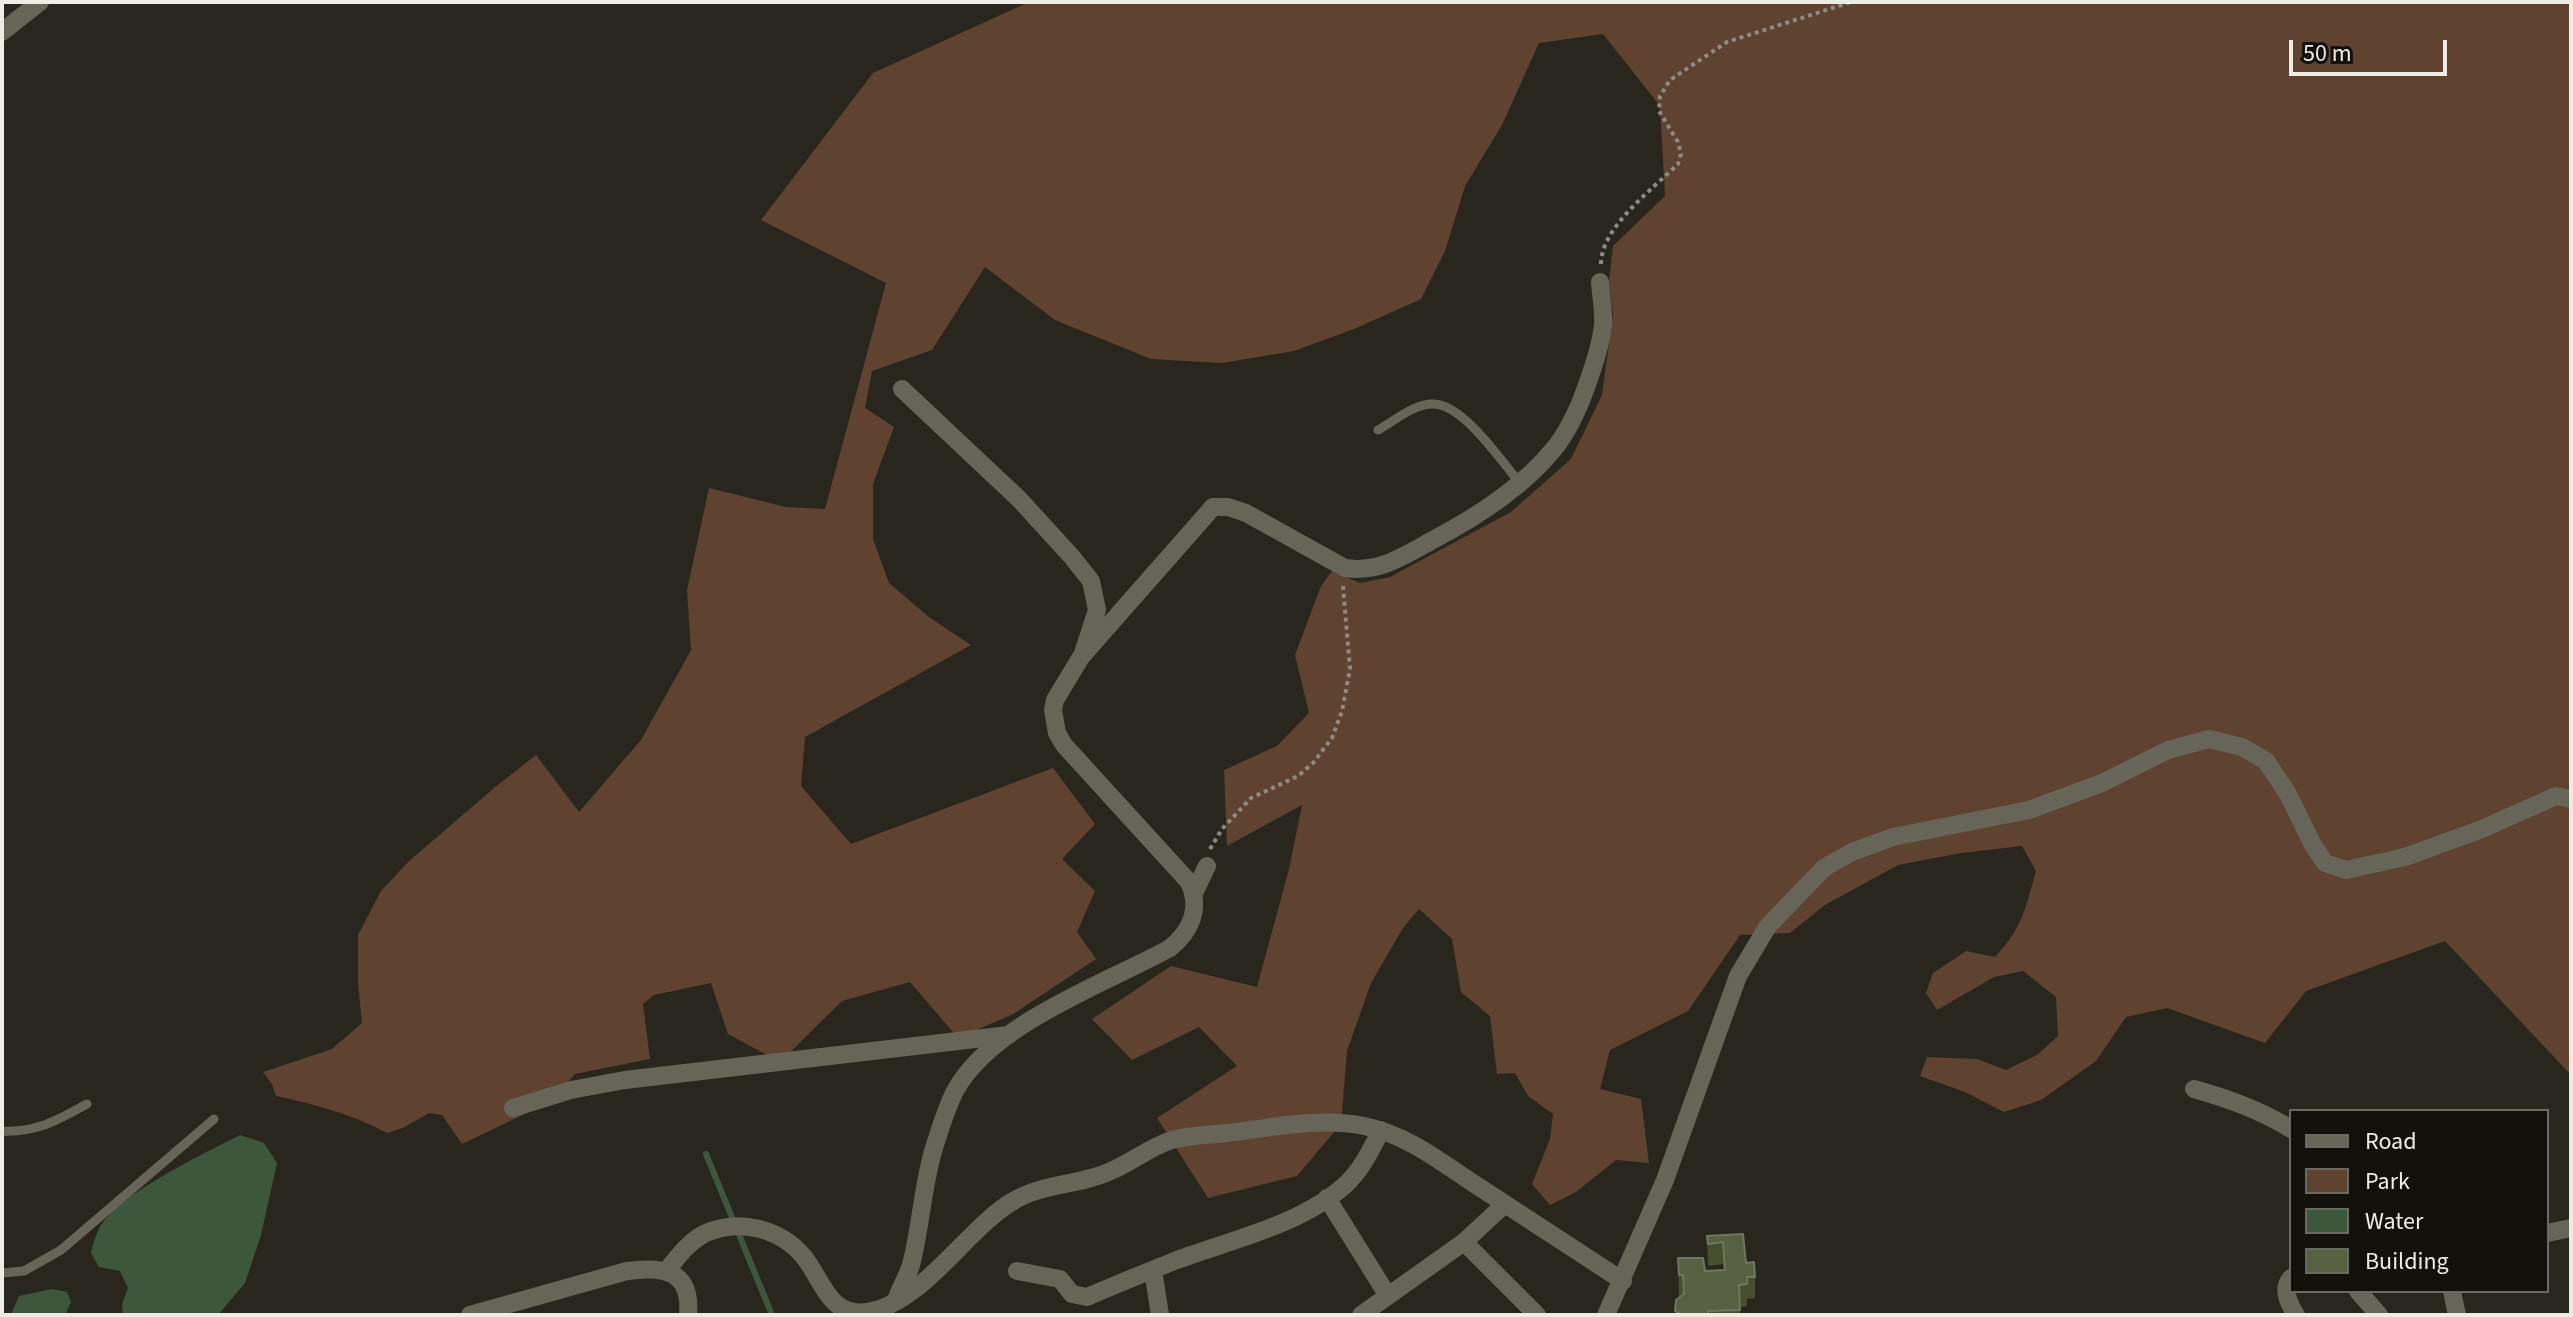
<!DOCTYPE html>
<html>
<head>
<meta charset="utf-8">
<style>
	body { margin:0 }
	#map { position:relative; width:2573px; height:1317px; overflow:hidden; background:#29271d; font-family:"Source Sans 3",sans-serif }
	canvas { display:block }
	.frame { position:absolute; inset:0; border:4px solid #edece5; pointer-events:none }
	.legend { position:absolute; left:2289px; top:1109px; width:260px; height:184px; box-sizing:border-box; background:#11100b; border:2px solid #696862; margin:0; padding:10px 14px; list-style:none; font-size:24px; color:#edece5 }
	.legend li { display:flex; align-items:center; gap:16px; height:40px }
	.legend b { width:40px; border:2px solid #696862 }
	.scale { position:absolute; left:2289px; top:40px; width:158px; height:36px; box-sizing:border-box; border:4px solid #edece5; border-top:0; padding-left:10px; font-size:24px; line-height:28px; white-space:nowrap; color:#edece5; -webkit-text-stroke:6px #11100b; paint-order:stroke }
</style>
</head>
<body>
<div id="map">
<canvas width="2573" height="1317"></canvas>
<div class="frame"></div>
<ul class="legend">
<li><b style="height:10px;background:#676458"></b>Road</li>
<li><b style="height:22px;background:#5f4230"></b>Park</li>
<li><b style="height:22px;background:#3d573c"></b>Water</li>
<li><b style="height:22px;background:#586042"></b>Building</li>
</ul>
<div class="scale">50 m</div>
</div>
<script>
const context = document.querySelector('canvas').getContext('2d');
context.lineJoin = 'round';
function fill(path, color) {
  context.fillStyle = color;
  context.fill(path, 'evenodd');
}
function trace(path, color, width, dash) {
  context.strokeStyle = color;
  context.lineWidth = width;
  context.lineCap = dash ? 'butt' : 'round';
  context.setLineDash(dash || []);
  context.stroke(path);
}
fill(new Path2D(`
	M1029 2H2571V1075L2445 941 2306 991 2265 1043 2167 1008 2126 1017 2096 1061 2041 1100 2004 1112 1965 1092 1920 1076 1927 1057 1977 1059 2006 1070 2037 1055 2058 1036 2056 997 2023 971 1994 977 1937 1010 1926 993 1933 973 1966 951 1995 957C2023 927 2025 909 2036 871L2022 846 1961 853 1898 865 1825 905 1790 933 1740 935 1688 1011 1610 1050 1600 1089 1641 1099 1649 1163 1616 1160 1576 1192 1550 1205 1532 1184 1550 1139 1553 1114 1528 1096 1515 1073 1497 1074 1490 1016 1461 992 1452 939 1419 909 1403 928 1371 983 1347 1051 1341 1124 1297 1176 1208 1198 1157 1118 1237 1066 1199 1027 1132 1060 1092 1019 1171 966 1257 987 1289 869 1302 805 1227 846 1224 770 1277 746 1309 713 1295 655 1321 586 1332 571 1360 583 1390 577 1511 512 1571 459 1602 395 1613 314 1609 282 1613 246 1665 196 1660 106 1603 34 1539 43 1502 125 1465 186 1445 251 1421 299 1354 329 1294 351 1222 363 1151 359 1055 320 985 267 932 350 872 371 865 408 894 427 873 484V539L889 583 929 617 971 645 805 737 801 786 851 844 1053 768 1095 824 1062 859 1095 891 1077 932 1096 959 1013 1014 958 1038 910 982 842 1001 780 1062 728 1034 711 983 654 995 643 1004 650 1059 575 1074 552 1101 462 1144 442 1115 429 1113 403 1128 387 1133C352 1114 314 1104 276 1096L272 1084 263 1072 332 1049 362 1023 358 983V935L381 891 408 862 494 788 536 755 579 812 641 740 691 650 687 590 709 488 786 507 825 509 886 283 761 220 873 73Z`), '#5f4230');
fill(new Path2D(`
	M240 1135 264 1143 277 1163 261 1235 245 1283 218 1315H123L122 1304 128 1288 120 1271 99 1267 91 1253C93 1245 95 1236 99 1229 116 1195 205 1153 240 1135Z
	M52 1289 67 1292 71 1302 65 1315H11L19 1296Z`), '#3d573c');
trace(new Path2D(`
	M706 1154 772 1315`), '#3d573c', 6);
trace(new Path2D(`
	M1601 264C1601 227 1653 189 1678 164L1681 154 1678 142 1659 111 1660 96 1670 80 1727 42 1851 2
	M1210 849 1222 829 1251 798 1298 776 1313 763 1332 738 1342 711 1350 669 1343 586`), '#8d8b83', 4, [4, 4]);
trace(new Path2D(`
	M1378 430C1394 421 1415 403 1434 404 1464 405 1501 461 1520 483
	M2 1131C37 1133 57 1120 87 1104
	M2 1273 24 1271 61 1250 214 1119`), '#676458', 9);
trace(new Path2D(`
	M2 32 40 2
	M902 389 1019 499 1072 557 1091 581 1097 610 1084 650
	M1194 893 1207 866
	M2194 1089C2229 1099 2260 1110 2291 1129
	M513 1108 571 1090 625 1080 1009 1035
	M1327 1198 1388 1296
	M2547 1233 2571 1228
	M1464 1242 1537 1315
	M667 1270C678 1257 689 1241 706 1233 740 1218 781 1229 804 1257 823 1281 829 1317 867 1312 923 1304 968 1226 1015 1200 1044 1183 1082 1185 1113 1170 1133 1161 1150 1147 1172 1140 1189 1135 1209 1135 1226 1133 1271 1128 1319 1117 1364 1126 1406 1134 1441 1162 1476 1185 1525 1217 1574 1249 1623 1281
	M1153 1270 1160 1315
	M1017 1271 1060 1279 1072 1294 1087 1297C1117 1284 1147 1272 1177 1260 1231 1240 1300 1225 1344 1186 1361 1171 1371 1150 1381 1130
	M2291 1278C2281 1289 2289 1304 2296 1315
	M2358 1291 2379 1315
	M2452 1291 2457 1315
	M896 1301C900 1287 909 1275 912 1261 921 1224 923 1184 934 1148 940 1129 946 1109 955 1091 992 1023 1105 984 1170 948 1191 931 1201 908 1189 882L1064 745 1057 733 1053 710 1055 700 1081 657 1213 507H1228L1246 513 1345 568C1379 573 1402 557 1431 541 1475 518 1521 489 1553 450 1570 430 1581 403 1589 379 1595 362 1601 343 1603 325 1604 312 1601 296 1600 282
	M470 1315 627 1271C663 1266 692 1270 688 1315
	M1361 1315 1464 1242 1505 1204
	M1606 1315 1665 1180 1738 976 1768 926 1824 868 1852 852 1893 837 2029 810 2102 783 2168 750 2209 739 2242 747 2266 761 2288 794 2313 845 2325 863 2346 870 2405 857 2482 829 2556 796 2571 799`), '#676458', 18);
fill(new Path2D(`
	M1743 1234 1746 1263 1755 1277V1298L1747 1299V1306L1740 1307V1315H1675L1676 1300 1681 1297H1679L1678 1258 1705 1271 1724 1270 1723 1264 1708 1266 1707 1236Z`), '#474f2f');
const building = new Path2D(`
	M1743 1234 1746 1263 1754 1262 1755 1277H1747V1284L1739 1285 1740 1310 1708 1311V1315H1683L1675 1311 1676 1300 1684 1294 1683 1275H1679L1678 1258H1703L1705 1271 1725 1270 1723 1242 1708 1244 1707 1236Z`);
fill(building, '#586042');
trace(building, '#70765c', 2);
</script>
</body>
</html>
